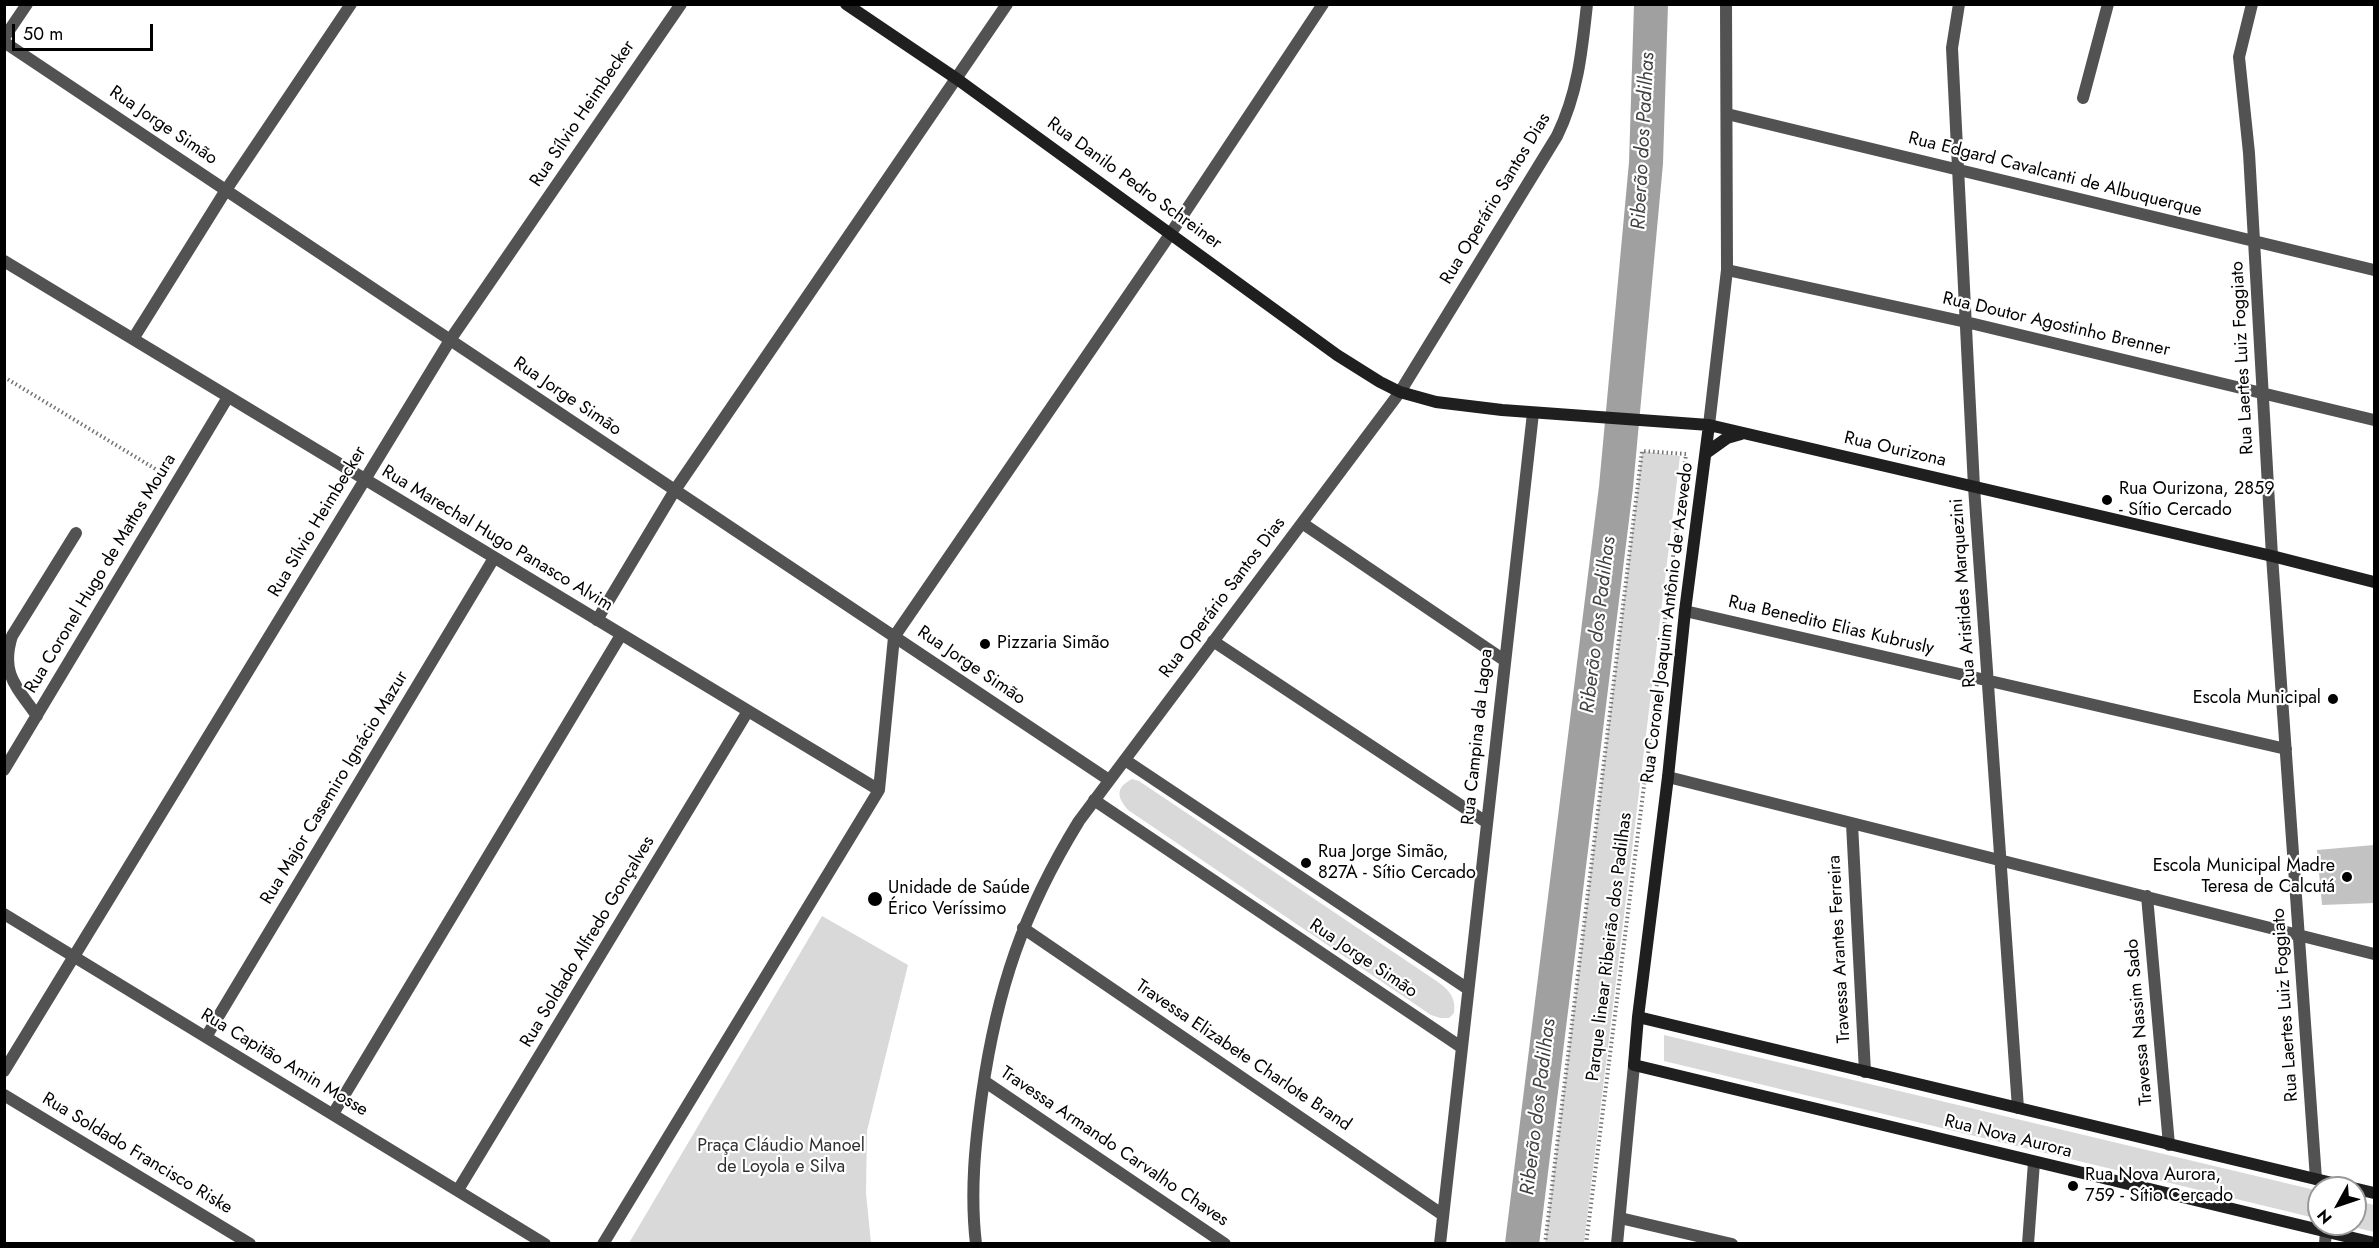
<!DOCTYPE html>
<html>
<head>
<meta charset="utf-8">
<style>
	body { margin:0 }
	#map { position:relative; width:2379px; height:1248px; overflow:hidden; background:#fff; font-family:Jost,sans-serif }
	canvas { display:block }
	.frame { position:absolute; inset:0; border:6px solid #000; pointer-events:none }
	.north { position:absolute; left:2307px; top:1176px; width:60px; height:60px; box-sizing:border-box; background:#fff; border:2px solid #999; border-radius:50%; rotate:230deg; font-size:16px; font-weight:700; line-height:24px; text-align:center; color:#000 }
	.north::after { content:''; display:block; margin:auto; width:21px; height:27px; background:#000; clip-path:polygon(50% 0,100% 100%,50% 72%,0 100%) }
	.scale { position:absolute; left:12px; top:24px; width:141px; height:27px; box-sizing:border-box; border:3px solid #000; border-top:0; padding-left:8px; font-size:18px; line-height:21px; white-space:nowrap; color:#000; -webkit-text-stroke:4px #fff; paint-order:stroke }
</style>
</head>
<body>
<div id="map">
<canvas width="2379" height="1248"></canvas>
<div class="frame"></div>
<div class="north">N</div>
<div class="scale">50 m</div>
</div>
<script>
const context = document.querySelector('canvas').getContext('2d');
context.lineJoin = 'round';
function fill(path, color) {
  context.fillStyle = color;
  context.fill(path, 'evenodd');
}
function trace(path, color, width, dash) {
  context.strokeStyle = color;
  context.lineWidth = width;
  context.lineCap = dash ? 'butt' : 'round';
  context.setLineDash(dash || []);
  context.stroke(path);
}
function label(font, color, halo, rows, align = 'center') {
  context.font = font + ' Jost,sans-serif';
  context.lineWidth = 4.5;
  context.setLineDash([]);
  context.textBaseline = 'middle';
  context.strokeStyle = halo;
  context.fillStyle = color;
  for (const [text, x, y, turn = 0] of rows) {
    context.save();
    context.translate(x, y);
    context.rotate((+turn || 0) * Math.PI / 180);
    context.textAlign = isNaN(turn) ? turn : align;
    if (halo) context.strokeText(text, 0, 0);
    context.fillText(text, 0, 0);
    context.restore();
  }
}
fill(new Path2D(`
	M1642 451 1680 456 1584 1243H1545Z
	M1132 779 1139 781 1438 982C1450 991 1456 998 1454 1013L1449 1018H1440L1431 1015 1128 810C1117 797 1115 788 1132 779Z
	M822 916 908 965 867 1131 866 1193 871 1243H629Z
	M1664 1035 2319 1191V1219L1664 1061Z
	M2355 1200 2374 1205V1232L2341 1224H2355Z`), '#d9d9d9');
trace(new Path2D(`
	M1522 1244 1616 487 1646 163 1651 4`), '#a0a0a0', 34);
fill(new Path2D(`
	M2374 845V903L2322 905 2317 850Z`), '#c2c2c2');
trace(new Path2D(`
	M4 377 162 473
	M1545 1244 1642 451 1686 454 1586 1244`), '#747474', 4, [1.5, 3]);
trace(new Path2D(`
	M1959 4 1952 48 1974 487 2018 1108
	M2252 4 2239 57 2249 153 2272 556 2316 1179
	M4 38 27 4
	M4 42 1109 780
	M2083 98 2108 4
	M1727 114 2374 270
	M4 261 879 790
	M1727 270 1966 322 2374 420
	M133 339 226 190 351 4
	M1302 523 1504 660
	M1685 611 2286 749
	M597 620 675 490 1007 4
	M1213 641 1486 822
	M37 716C17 687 0 674 12 636L76 533
	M1125 760 1468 989
	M4 770 228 397
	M1668 777 2374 954
	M1094 800 1461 1047
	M1852 824 1865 1072
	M2147 896 2169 1145
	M4 914 545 1244
	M1023 928 1443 1215
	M206 1037 494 558
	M4 1071 450 340 681 4
	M984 1081 1225 1244
	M4 1095 250 1244
	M333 1114 621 635
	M458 1190 748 711
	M1620 1218 1732 1244
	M603 1244 879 790 894 637 1171 233 1323 4
	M976 1244C970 1193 975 1144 982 1094 997 989 1023 912 1079 821L1400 392 1557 136C1578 93 1582 51 1587 4
	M1440 1244 1533 413
	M2028 1244 2034 1162
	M2325 1244 2326 1231`), '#525252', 12);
trace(new Path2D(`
	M1709 425 1727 270 1726 4
	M1617 1244 1634 1065`), '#525252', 12);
trace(new Path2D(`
	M846 4 957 79 1337 355 1380 382 1400 392 1436 402 1502 410 1709 425 2272 556 2374 582
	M1709 425 1685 611 1668 777 1638 1017 1634 1065 2374 1243
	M1706 453 1727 438 1741 434
	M1638 1017 2374 1193`), '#1f1f1f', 12);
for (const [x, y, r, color] of [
	[2107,500,6,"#000"],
	[985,644,6,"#000"],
	[2333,699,6,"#000"],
	[1306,863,6,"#000"],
	[2347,877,6,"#000"],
	[875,899,8,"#000"],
	[2073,1186,6,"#000"]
]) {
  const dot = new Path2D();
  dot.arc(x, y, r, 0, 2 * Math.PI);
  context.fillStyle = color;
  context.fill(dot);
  trace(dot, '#fff', 2);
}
label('18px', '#000', '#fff', [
	["Rua Sílvio Heimbecker",583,114,-56],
	["Rua Jorge Simão",163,126,34],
	["Rua Edgard Cavalcanti de Albuquerque",2055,175,14],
	["Rua Danilo Pedro Schreiner",1134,184,36],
	["Rua Operário Santos Dias",1496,199,-59],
	["Rua Doutor Agostinho Brenner",2056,325,13],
	["Rua Laertes Luiz Foggiato",2243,358,-93],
	["Rua Jorge Simão",567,397,34],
	["Rua Ourizona",1895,450,13],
	["Rua Sílvio Heimbecker",318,522,-59],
	["Rua Marechal Hugo Panasco Alvim",497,539,31],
	["Rua Coronel Hugo de Mattos Moura",101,574,-59],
	["Rua Aristides Marquezini",1964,593,-94],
	["Rua Operário Santos Dias",1223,598,-53],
	["Rua Coronel Joaquim Antônio de Azevedo",1668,623,-83],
	["Rua Benedito Elias Kubrusly",1831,626,13],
	["Rua Jorge Simão",971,666,34],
	["Rua Campina da Lagoa",1478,737,-84],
	["Rua Major Casemiro Ignácio Mazur",335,788,-59],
	["Rua Soldado Alfredo Gonçalves",588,942,-59],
	["Parque linear Ribeirão dos Padilhas",1610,947,-83],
	["Travessa Arantes Ferreira",1840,949,-93],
	["Rua Jorge Simão",1363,959,34],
	["Rua Laertes Luiz Foggiato",2286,1005,-94],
	["Travessa Nassim Sado",2140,1022,-95],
	["Travessa Elizabete Charlote Brand",1243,1056,34],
	["Rua Capitão Amin Mosse",284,1063,31],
	["Rua Nova Aurora",2008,1137,14],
	["Travessa Armando Carvalho Chaves",1114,1147,34],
	["Rua Soldado Francisco Riske",137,1154,31]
]);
label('18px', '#000', '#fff', [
	["Rua Ourizona, 2859",2119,490],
	["- Sítio Cercado",2119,511],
	["Pizzaria Simão",997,644],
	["Escola Municipal",2321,699,"right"],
	["Rua Jorge Simão,",1318,853],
	["827A - Sítio Cercado",1318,874],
	["Escola Municipal Madre",2335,867,"right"],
	["Teresa de Calcutá",2335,888,"right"],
	["Unidade de Saúde",888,889],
	["Érico Veríssimo",888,910],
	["Rua Nova Aurora,",2085,1176],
	["759 - Sítio Cercado",2085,1197]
], 'left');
label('18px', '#303030', '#fff', [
	["Praça Cláudio Manoel",781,1147],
	["de Loyola e Silva",781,1168]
]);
label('italic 20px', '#414141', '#fff', [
	["Riberão dos Padilhas",1644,141,-87],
	["Riberão dos Padilhas",1599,625,-83],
	["Riberão dos Padilhas",1539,1107,-83]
]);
</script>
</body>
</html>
